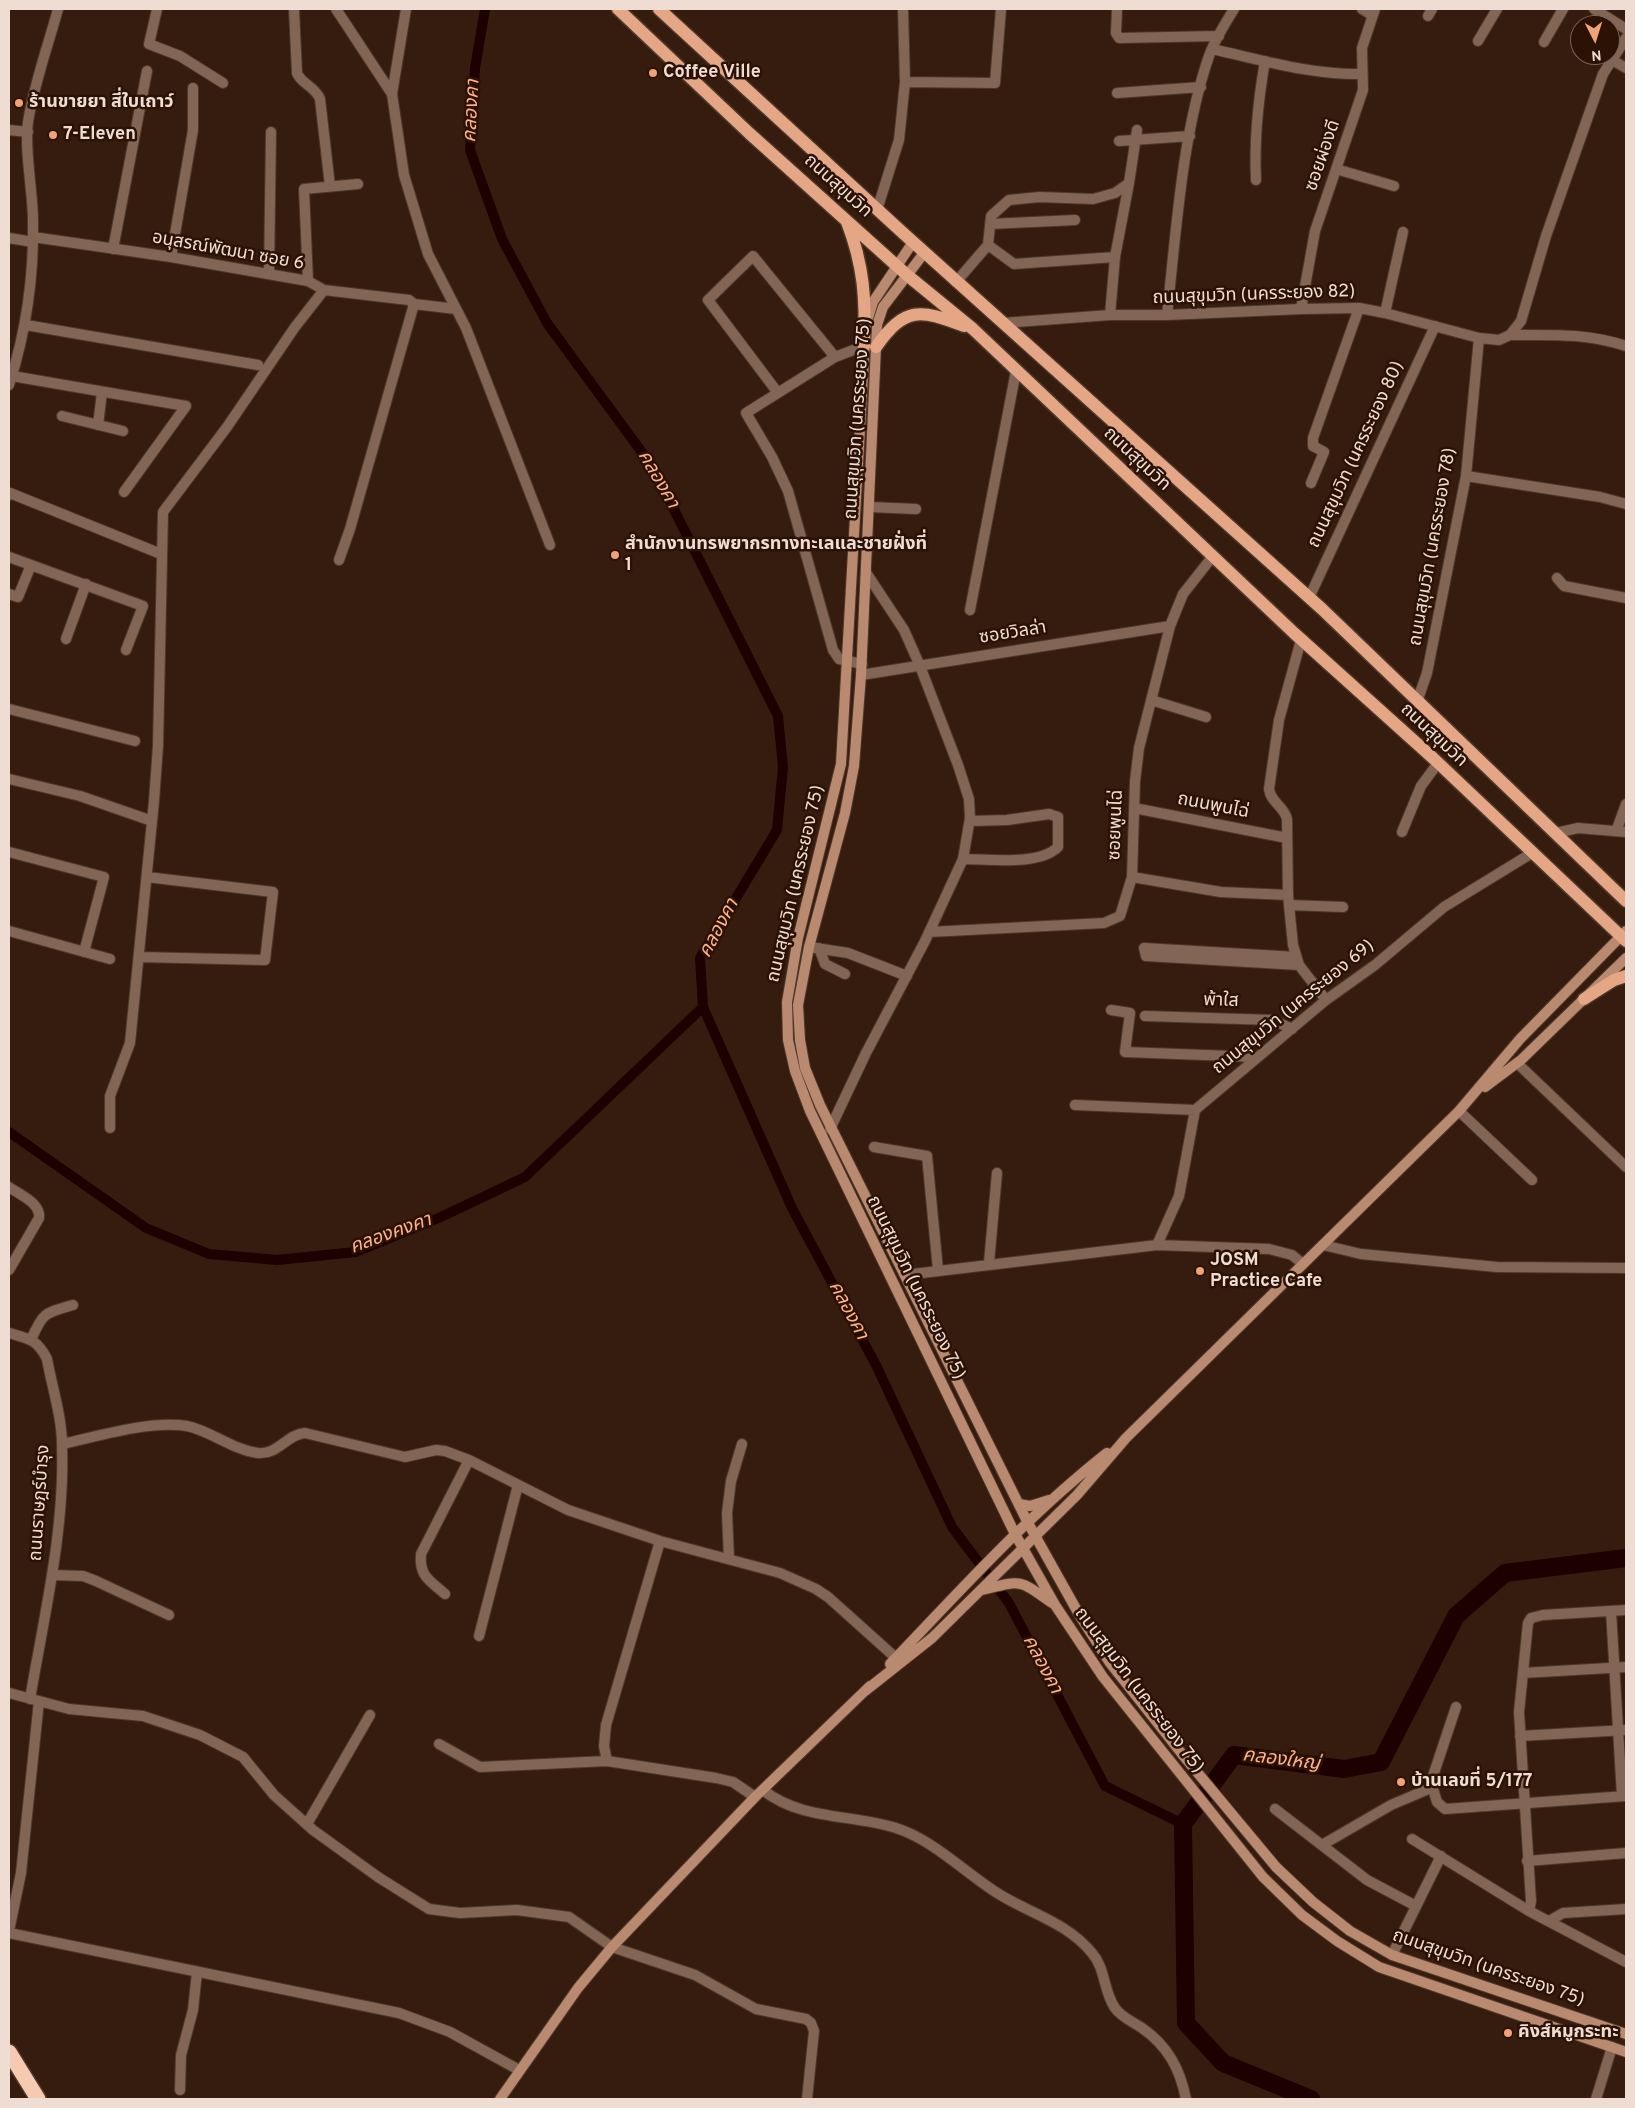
<!DOCTYPE html>
<html>
<head>
<meta charset="utf-8">
<style>
	body { margin:0 }
	#map { position:relative; width:1635px; height:2108px; overflow:hidden; background:#351c0e; font-family:Overpass,sans-serif }
	canvas { display:block }
	.frame { position:absolute; inset:0; border:10px solid #efddd4; pointer-events:none }
	.north { position:absolute; left:1570px; top:15px; width:50px; height:50px; box-sizing:border-box; background:#2b1205; border:1px solid #796358; border-radius:50%; rotate:175deg; font-size:14px; font-weight:700; line-height:20px; text-align:center; color:#efddd4 }
	.north::after { content:''; display:block; margin:auto; width:18px; height:22px; background:#f0a278; clip-path:polygon(50% 0,100% 100%,50% 72%,0 100%) }
</style>
</head>
<body>
<div id="map">
<canvas width="1635" height="2108"></canvas>
<div class="frame"></div>
<div class="north">N</div>
</div>
<script>
const context = document.querySelector('canvas').getContext('2d');
context.lineJoin = 'round';
function trace(path, color, width, dash) {
  context.strokeStyle = color;
  context.lineWidth = width;
  context.lineCap = dash ? 'butt' : 'round';
  context.setLineDash(dash || []);
  context.stroke(path);
}
function label(font, color, halo, rows, align = 'center') {
  context.font = font + ' Overpass,"Noto Sans Thai",sans-serif';
  context.lineWidth = 5;
  context.setLineDash([]);
  context.textBaseline = 'middle';
  context.strokeStyle = halo;
  context.fillStyle = color;
  for (const [text, x, y, turn = 0] of rows) {
    context.save();
    context.translate(x, y);
    context.rotate((+turn || 0) * Math.PI / 180);
    context.textAlign = isNaN(turn) ? turn : align;
    if (halo) context.strokeText(text, 0, 0);
    context.fillText(text, 0, 0);
    context.restore();
  }
}
trace(new Path2D(`
	M485 9 475 68 470 150 502 239 547 323 652 466 778 716 783 767 777 830 700 958 703 1007 792 1208 876 1365 952 1527 1009 1603 1105 1786 1183 1824
	M9 1132 146 1228 209 1254 277 1260 356 1252 441 1217 525 1177 703 1007`), '#1d0100', 10);
trace(new Path2D(`
	M1311 2099 1223 2063 1186 2023 1183 1824 1234 1755 1344 1769 1381 1762 1456 1616 1505 1573 1626 1558`), '#1d0100', 18);
const street = new Path2D(`
	M157 9 149 44 180 56 223 83
	M294 9 297 73C301 84 315 86 320 99L330 186
	M336 9 392 94
	M406 9 392 94 404 175 428 254 466 328 550 545
	M1117 9 1116 33 1119 38 1219 36
	M1362 9 1372 15
	M1594 9 1626 29
	M1428 16 1432 9
	M1478 41 1497 9
	M1544 42 1563 9
	M1212 49C1262 60 1311 75 1362 74
	M1612 60 1626 68
	M905 82 995 83 1001 9
	M1117 93 1201 87
	M9 130 28 132
	M1119 141 1190 136
	M1336 169 1394 186
	M1256 180C1254 140 1258 101 1265 61
	M877 210 899 140 905 82 903 9
	M990 224 1075 220
	M33 237 171 257 308 281 324 290 409 300 414 304
	M9 238 33 242
	M988 245 1014 264 1115 257
	M113 249 147 71
	M171 257 193 130V88
	M269 274 271 132
	M308 281 304 189 358 184
	M956 282 988 245 991 216 1009 200 1039 197 1093 199 1115 193 1129 183 1137 130
	M414 304 456 309
	M1301 309 1315 231 1363 90 1362 48 1375 9
	M1385 313 1403 232
	M1110 315 1115 257 1129 183
	M1167 315C1176 233 1182 134 1209 56 1215 39 1225 24 1234 9
	M1003 323 1110 315H1167L1301 309 1359 308 1385 313 1479 338 1499 340 1510 335 1521 321 1546 236 1603 74 1626 38
	M26 325 258 365
	M1510 335C1553 335 1586 333 1626 346
	M12 376 186 406 124 492
	M9 385C26 332 34 276 33 221 33 192 24 150 28 122 34 84 48 46 58 9
	M778 393 708 300 753 256 835 357
	M62 416 123 431
	M98 425 102 392
	M1466 476 1600 497 1626 504
	M1311 483 1324 452 1313 446V438L1359 308
	M9 495 10 493 161 554
	M870 507 916 509
	M9 557 143 606 126 650
	M339 560 350 529 414 304
	M1557 578 1564 586 1626 598
	M9 594 18 597 31 565
	M1309 598 1435 326
	M970 610 1016 371
	M66 639 86 584
	M1301 640 1279 720 1269 789C1271 803 1284 806 1287 819L1288 895 1293 945 1299 965 1326 1000
	M862 664 839 659 833 650 788 491 772 457 746 413 835 357 864 346
	M861 675 1170 626
	M1418 699 1427 673 1466 476 1479 338
	M1151 700 1206 717
	M9 709 135 741
	M9 779 80 796 152 821
	M1134 808 1287 838
	M1617 829 1626 804
	M1402 832 1421 786 1438 763
	M1556 833 1578 828 1626 832
	M9 852 104 877 84 952
	M963 859C989 859 1039 866 1058 847V817L1049 814 1007 820 970 821
	M1132 877 1221 892 1288 895
	M1289 905 1343 907
	M9 931 110 959
	M929 932 1104 923 1120 916 1132 877 1135 781 1139 748 1170 626 1183 594 1213 556
	M809 947 848 953 907 976
	M819 948 825 964 845 974
	M139 957 265 960 273 892 147 877
	M1296 957 1144 948 1146 956 1299 965
	M1111 1010 1130 1013 1125 1052 1257 1057
	M1145 1016 1273 1020 1292 1029
	M1517 1063 1626 1167
	M1075 1105 1195 1110
	M1459 1111 1532 1180
	M110 1128V1096L130 1043 154 801 158 746 163 512 227 427 295 327 324 290
	M830 1129 866 1053 925 941 963 859 970 818 969 799 958 765 920 666 904 630 867 574
	M874 1147 927 1156 938 1270
	M9 1187C20 1195 41 1203 39 1218L9 1270
	M1157 1245 1179 1196 1195 1110 1326 1000 1375 965 1444 907 1532 853
	M1323 1245 1361 1254 1497 1267 1626 1268
	M989 1263 997 1173
	M905 1275 1157 1245 1269 1249 1292 1255 1303 1264
	M9 1333C29 1339 37 1339 47 1359 52 1387 62 1417 62 1445 65 1530 44 1616 30 1699
	M31 1340C43 1312 45 1313 73 1305
	M63 1444C97 1436 152 1420 187 1426 211 1431 233 1450 258 1453 278 1455 287 1434 305 1433L405 1457 436 1450 445 1451 469 1460 568 1510 660 1541 780 1573 816 1589 828 1597 896 1658
	M729 1559 727 1513 731 1481 742 1444
	M52 1575 83 1576 96 1581 169 1615
	M445 1594C429 1580 419 1576 421 1554L469 1460
	M1611 1611 1622 1796
	M479 1636 518 1485
	M1523 1673 1626 1667
	M9 1693 69 1709 143 1716 200 1735 243 1757 274 1795 313 1830 378 1877 429 1909 460 1913 517 1910 569 1917 612 1947 695 1975 756 2009 806 2019 811 2023 814 2031 807 2099
	M1456 1707 1431 1782 1437 1802 1445 1809 1626 1796
	M1520 1736 1626 1730
	M439 1744 480 1767 607 1761 716 1778 733 1782 755 1797
	M607 1761 604 1746 606 1725 660 1541
	M763 1790C800 1820 851 1814 896 1828 933 1840 962 1870 994 1891 1027 1913 1066 1921 1092 1953 1106 1969 1103 1991 1115 2008 1121 2017 1133 2022 1142 2028 1168 2046 1180 2069 1186 2099
	M1275 1809 1367 1880 1416 1906
	M307 1824 370 1715
	M1412 1839 1529 1911 1626 1962
	M1322 1845 1391 1805 1431 1788
	M1527 1861 1626 1853
	M1529 1911 1531 1901 1519 1712 1528 1623 1531 1618 1543 1615 1626 1610
	M1549 1921 1563 1913 1626 1909
	M9 1931 21 1873 39 1701
	M9 1933 399 2013 450 2032 519 2070
	M1392 1955 1441 1856
	M180 2090 181 2055 193 2010 197 1972
	M1596 2099 1612 2047`);
const secondary = new Path2D(`
	M924 253 883 307 877 325 861 675 854 766 845 813 809 947 798 1005 800 1040 805 1068 820 1105 1028 1523 1080 1616 1110 1663 1182 1754 1276 1867 1313 1902 1350 1931 1392 1955 1626 2034
	M867 321 873 302 913 242
	M865 340 841 764 798 938 787 1002 788 1040 795 1071 810 1111 1015 1534 1055 1605 1103 1677 1263 1877 1302 1915 1337 1941 1379 1967 1626 2052
	M1485 1087 1521 1060 1626 958
	M1019 1504 1030 1506 1049 1500
	M982 1590C1023 1580 1018 1579 1052 1603
	M890 1664C960 1591 1027 1516 1107 1453
	M865 1691 932 1638 1077 1495 1126 1438 1459 1111 1520 1039 1626 931
	M500 2099 578 1988 612 1947 755 1797 870 1686`);
const primary = new Path2D(`
	M618 9 749 133 907 275 973 329 1294 633 1433 758 1626 941
	M659 9 903 233 1322 609 1626 901
	M847 222C864 266 866 300 864 346
	M876 347C905 306 920 309 964 326
	M1584 999 1614 980 1626 976`);
const highway = new Path2D(`
	M9 2052 38 2099`);
trace(street, '#4f372a', 12);
trace(secondary, '#4f372a', 12);
trace(primary, '#4f372a', 15);
trace(highway, '#4f372a', 18);
trace(street, '#836555', 10);
trace(secondary, '#ba8a70', 10);
trace(primary, '#e4a685', 12);
trace(highway, '#f6c9b1', 15);
for (const [x, y, r, color] of [
	[653,73,5,"#f0a278"],
	[19,103,5,"#f0a278"],
	[53,135,5,"#f0a278"],
	[615,555,5,"#f0a278"],
	[1200,1271,5,"#f0a278"],
	[1401,1782,5,"#f0a278"],
	[1508,2033,5,"#f0a278"]
]) {
  const dot = new Path2D();
  dot.arc(x, y, r, 0, 2 * Math.PI);
  context.fillStyle = color;
  context.fill(dot);
  trace(dot, '#2b1205', 2);
}
label('bold 18px', '#efddd4', '#2b1205', [
	["Coffee Ville",663,73],
	["ร้านขายยา สี่ใบเถาว์",29,103],
	["7-Eleven",63,135],
	["สำนักงานทรพยากรทางทะเลและชายฝั่งที่",625,545],
	["1",625,566],
	["JOSM",1210,1261],
	["Practice Cafe",1210,1282],
	["บ้านเลขที่ 5/177",1411,1782],
	["คิงส์หมูกระทะ",1518,2033]
], 'left');
label('18px', '#efddd4', '#2b1205', [
	["ซอยผ่องดี",1324,156,-71],
	["ถนนสุขุมวิท",837,187,42],
	["อนุสรณ์พัฒนา ซอย 6",228,252,10],
	["ถนนสุขุมวิท (นครระยอง 82)",1254,296,-2],
	["ถนนสุขุมวิท (นครระยอง 75)",859,419,-86],
	["ถนนสุขุมวิท (นครระยอง 80)",1357,455,-65],
	["ถนนสุขุมวิท",1136,460,43],
	["ถนนสุขุมวิท (นครระยอง 78)",1434,547,-80],
	["ซอยวิลล่า",1013,634,-9],
	["ถนนสุขุมวิท",1433,736,43],
	["ถนนพูนไฉ่",1213,807,11],
	["ซอยพูนไฉ่",1117,825,-88],
	["ถนนสุขุมวิท (นครระยอง 75)",797,884,-77],
	["พ้าใส",1221,1002,2],
	["ถนนสุขุมวิท (นครระยอง 69)",1294,1008,-39],
	["ถนนสุขุมวิท (นครระยอง 75)",915,1288,64],
	["ถนนราษฎร์บำรุง",41,1503,-86],
	["ถนนสุขุมวิท (นครระยอง 75)",1138,1691,53],
	["ถนนสุขุมวิท (นครระยอง 75)",1488,1969,19]
]);
label('italic 19px', '#ffb288', '#2b1205', [
	["คลองคา",473,111,-87],
	["คลองคา",657,480,60],
	["คลองคา",720,929,-62],
	["คลองคงคา",391,1235,-20],
	["คลองคา",847,1311,62],
	["คลองคา",1041,1665,62],
	["คลองใหญ่",1281,1761,7]
]);
</script>
</body>
</html>
